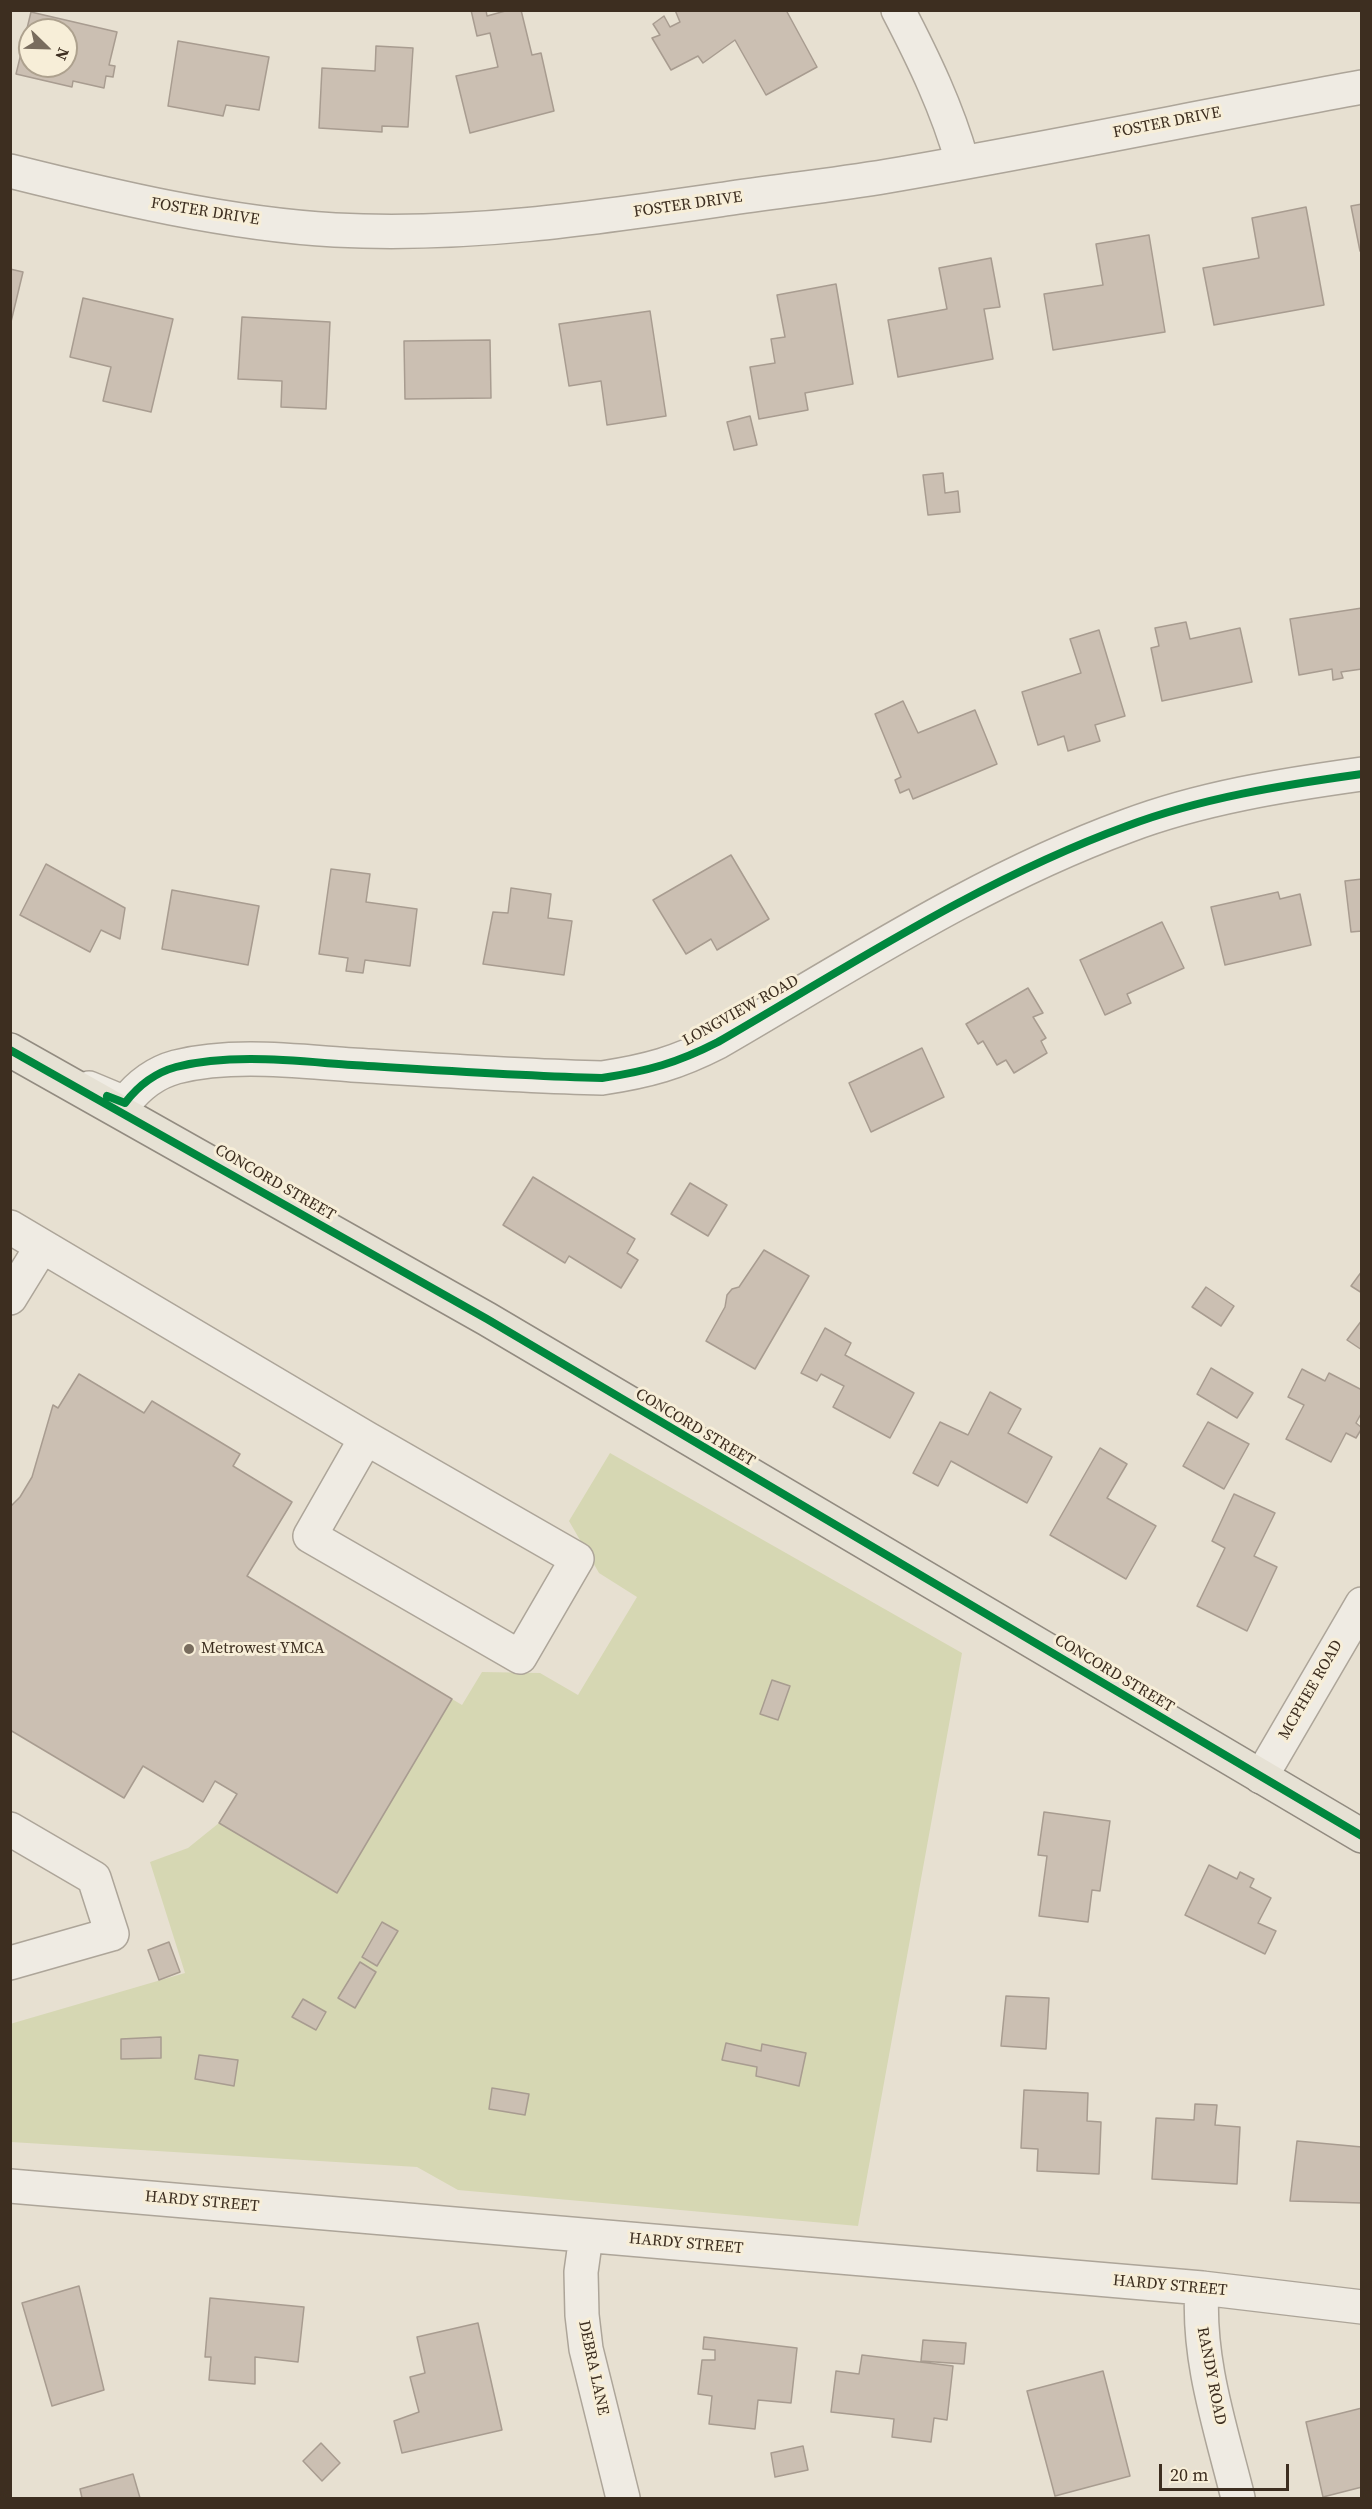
<!DOCTYPE html>
<html>
<head>
<meta charset="utf-8">
<style>
	body { margin:0 }
	#map { position:relative; width:1372px; height:2509px; overflow:hidden; background:#e7e0d1; font-family:"Source Serif 4",serif }
	canvas { display:block }
	.frame { position:absolute; inset:0; border:12px solid #3d2e20; pointer-events:none }
	.north { position:absolute; left:18px; top:18px; width:60px; height:60px; box-sizing:border-box; background:#f7eed8; border:2px solid #ada18e; border-radius:50%; rotate:113deg; font-size:16px; font-weight:700; line-height:24px; text-align:center; color:#3d2e20 }
	.north::after { content:''; display:block; margin:auto; width:21px; height:27px; background:#786c5e; clip-path:polygon(50% 0,100% 100%,50% 72%,0 100%) }
	.scale { position:absolute; left:1159px; top:2464px; width:130px; height:27px; box-sizing:border-box; border:3px solid #3d2e20; border-top:0; padding-left:8px; font-size:18px; line-height:21px; white-space:nowrap; color:#3d2e20; -webkit-text-stroke:4px #f7eed8; paint-order:stroke }
</style>
</head>
<body>
<div id="map">
<canvas width="1372" height="2509"></canvas>
<div class="frame"></div>
<div class="north">N</div>
<div class="scale">20 m</div>
</div>
<script>
const context = document.querySelector('canvas').getContext('2d');
context.lineJoin = 'round';
function fill(path, color) {
  context.fillStyle = color;
  context.fill(path, 'evenodd');
}
function trace(path, color, width, dash) {
  context.strokeStyle = color;
  context.lineWidth = width;
  context.lineCap = dash ? 'butt' : 'round';
  context.setLineDash(dash || []);
  context.stroke(path);
}
function label(font, color, halo, rows, align = 'center') {
  context.font = font + ' "Source Serif 4",serif';
  context.lineWidth = 6;
  context.setLineDash([]);
  context.textBaseline = 'middle';
  context.strokeStyle = halo;
  context.fillStyle = color;
  for (const [text, x, y, turn = 0] of rows) {
    context.save();
    context.translate(x, y);
    context.rotate((+turn || 0) * Math.PI / 180);
    context.textAlign = isNaN(turn) ? turn : align;
    if (halo) context.strokeText(text, 0, 0);
    context.fillText(text, 0, 0);
    context.restore();
  }
}
fill(new Path2D(`
	M610 1453 962 1653 858 2226 458 2190 417 2167 11 2142 10 2024 185 1973 150 1862 188 1848 219 1823 337 1893 452 1699 462 1705 482 1672 540 1673 578 1695 637 1597 599 1573 569 1521Z`), '#d6d7b3');
const building = new Path2D(`
	M471 10H486L487 16 509 10H521L532 55 541 53 554 111 470 133 456 76 498 67 490 33 477 36Z
	M786 10 817 67 766 95 735 40 703 63 698 56 671 70 652 38 660 35 653 24 664 16 670 27 680 22 675 10Z
	M31 12 117 32 109 65 115 66 113 77 106 76 104 88 73 81 72 87 16 74ZM30 30H66V66H30Z
	M178 41 269 57 259 110 226 105 223 116 168 106Z
	M376 46 413 48 408 127 382 126V132L319 128 322 68 375 71Z
	M1362 204V251H1360L1351 206Z
	M1306 207 1324 305 1214 325 1203 268 1259 258 1252 218Z
	M1149 235 1165 332 1053 350 1044 294 1103 285 1096 244Z
	M991 258 1000 307 984 309 993 359 898 377 888 320 947 309 939 268Z
	M10 269 23 272 10 326Z
	M836 284 853 384 805 393 808 410 759 419 750 367 775 363 771 339 785 337 777 295Z
	M83 298 173 319 151 412 103 401 111 367 70 357Z
	M650 311 666 416 607 425 601 381 569 386 559 324Z
	M242 317 330 322 326 409 281 407 282 381 238 379Z
	M490 340 491 398 405 399 404 341Z
	M750 416 757 445 734 450 727 422Z
	M943 473 945 493 958 491 960 512 928 515 923 475Z
	M1362 608V669L1341 672 1343 678 1333 680 1332 669 1299 675 1290 619Z
	M1186 622 1190 639 1240 628 1252 682 1162 701 1151 648 1159 646 1155 628Z
	M1099 630 1125 716 1095 725 1100 741 1068 751 1064 736 1038 745 1022 692 1081 673 1070 639Z
	M903 701 918 733 975 710 997 764 913 799 909 789 900 793 895 780 901 777 875 714Z
	M731 855 769 919 717 950 711 939 686 954 653 900Z
	M46 864 125 908 120 939 101 930 90 952 20 915Z
	M331 869 370 874 366 902 417 909 410 966 365 960 363 973 346 971 348 958 319 954Z
	M1362 879V931L1351 932 1345 881Z
	M511 888 551 894 548 918 572 921 564 975 483 964 493 912 508 913Z
	M172 890 259 906 248 965 162 949Z
	M1278 892 1280 899 1300 894 1311 945 1225 965 1211 907Z
	M1162 922 1184 968 1127 994 1131 1003 1105 1015 1080 960Z
	M1028 988 1043 1013 1033 1017 1046 1038 1041 1041 1047 1053 1014 1073 1006 1060 997 1065 983 1041 978 1044 966 1024Z
	M922 1048 944 1097 871 1132 849 1083Z
	M533 1177 635 1239 627 1253 638 1260 621 1288 569 1256 565 1263 503 1225Z
	M690 1183 727 1205 708 1236 671 1214Z
	M764 1250 809 1276 755 1369 706 1341 725 1307 727 1295 732 1289 739 1287Z
	M1362 1271V1293L1351 1286Z
	M1206 1287 1234 1306 1221 1326 1192 1307Z
	M1362 1320V1350L1347 1340Z
	M825 1328 851 1343 845 1355 914 1393 890 1438 833 1407 844 1386 821 1374 817 1381 801 1373Z
	M1211 1368 1253 1393 1237 1418 1197 1394Z
	M1302 1369 1325 1381 1329 1373 1362 1390V1412L1356 1423 1362 1428 1356 1438 1346 1433 1331 1462 1286 1439 1304 1405 1288 1397Z
	M79 1374 144 1413 152 1401 240 1454 233 1466 292 1502 247 1576 452 1699 337 1893 219 1823 237 1794 215 1781 203 1802 143 1766 124 1798 10 1730V1507L20 1497 32 1477 53 1405 58 1408Z
	M990 1392 1021 1409 1008 1433 1052 1457 1027 1503 951 1461 938 1486 913 1473 940 1422 968 1435Z
	M1208 1422 1249 1444 1224 1489 1183 1466Z
	M1100 1448 1127 1464 1107 1498 1156 1526 1126 1579 1050 1535Z
	M1234 1494 1275 1513 1254 1556 1277 1567 1247 1631 1197 1606 1225 1548 1212 1541Z
	M772 1680 790 1686 778 1720 760 1714Z
	M1044 1812 1110 1821 1100 1891 1092 1890 1088 1922 1039 1916 1047 1856 1038 1855Z
	M1209 1865 1237 1879 1240 1872 1254 1879 1250 1887 1271 1898 1258 1923 1276 1931 1265 1954 1185 1915Z
	M382 1922 398 1931 377 1966 362 1957Z
	M169 1942 180 1972 159 1980 148 1950Z
	M360 1962 376 1972 355 2008 338 1998Z
	M1006 1996 1049 1998 1046 2049 1001 2046Z
	M303 1999 326 2012 316 2030 292 2017Z
	M161 2037V2058L121 2059V2039Z
	M726 2043 761 2051 762 2044 806 2053 799 2086 756 2076 757 2067 722 2060Z
	M199 2055 238 2060 234 2086 195 2079Z
	M492 2088 529 2094 525 2115 489 2109Z
	M1024 2090 1088 2093 1087 2121 1101 2122 1099 2174 1037 2171 1038 2149 1021 2148Z
	M1195 2104 1217 2105 1215 2125 1240 2127 1237 2184 1152 2179 1156 2118 1194 2120Z
	M1297 2141 1362 2147V2203L1290 2201Z
	M79 2286 104 2390 52 2406 22 2303Z
	M210 2298 304 2307 298 2362 255 2357V2384L209 2380 211 2357H205Z
	M478 2323 502 2430 402 2453 394 2421 419 2412 410 2377 425 2373 417 2337Z
	M704 2337 797 2348 791 2403 758 2400 755 2429 709 2424 712 2396 698 2394 702 2360H715V2350L703 2349Z
	M923 2340 966 2343 964 2364 921 2361Z
	M862 2355 953 2366 947 2420 934 2418 931 2442 892 2437 894 2419 831 2412 836 2371 859 2374Z
	M1103 2371 1130 2476 1055 2496 1027 2391Z
	M1362 2408V2487L1323 2497 1306 2422Z
	M321 2443 340 2463 322 2481 303 2461Z
	M803 2446 808 2470 775 2477 771 2453Z
	M133 2474 140 2498H82L80 2489Z`);
fill(building, '#cbbfb2');
trace(building, '#a89c90', 1.5);
const minor = new Path2D(`
	M898 10C924 60 947 108 962 161
	M10 171C114 197 228 224 335 230 467 237 595 218 725 199 779 191 834 185 888 176 1046 149 1204 116 1362 87
	M89 1088 125 1103C138 1086 154 1073 176 1067 232 1053 295 1061 352 1065 436 1070 519 1076 602 1078 648 1071 677 1063 718 1042 851 965 982 879 1127 826 1201 798 1283 785 1362 774
	M10 1227 366 1438 577 1559 520 1657 310 1536 366 1438
	M10 1298 42 1246
	M1261 1777 1362 1604
	M10 1829 94 1878 112 1934 10 1963
	M10 2186 1202 2288 1362 2307
	M586 2236 581 2272 582 2315 586 2349 623 2498
	M1202 2288C1197 2360 1221 2429 1238 2498`);
const major = new Path2D(`
	M10 1050 487 1319 1362 1836`);
trace(minor, '#ada599', 36);
trace(major, '#928b80', 36);
trace(minor, '#efebe3', 33);
trace(major, '#e6e1d4', 33);
trace(new Path2D(`
	M10 1050 487 1319 1362 1836
	M107 1096 125 1103C138 1086 154 1073 176 1067 232 1053 295 1061 352 1065 436 1070 519 1076 602 1078 648 1071 677 1063 718 1042 851 965 982 879 1127 826 1201 798 1283 785 1362 774`), '#00873e', 8);
for (const [x, y, r, color] of [
	[189,1649,6,"#786c5e"]
]) {
  const dot = new Path2D();
  dot.arc(x, y, r, 0, 2 * Math.PI);
  context.fillStyle = color;
  context.fill(dot);
  trace(dot, '#f7eed8', 2);
}
label('16px', '#3d2e20', '#f7eed8', [
	["FOSTER DRIVE",1167,123,-11],
	["FOSTER DRIVE",688,205,-8],
	["FOSTER DRIVE",205,212,9],
	["LONGVIEW ROAD",741,1011,-29],
	["CONCORD STREET",275,1183,30],
	["CONCORD STREET",695,1428,31],
	["CONCORD STREET",1114,1674,31],
	["MCPHEE ROAD",1311,1690,-60],
	["HARDY STREET",202,2202,5],
	["HARDY STREET",686,2244,5],
	["HARDY STREET",1170,2286,5],
	["DEBRA LANE",593,2368,78],
	["RANDY ROAD",1211,2376,79]
]);
label('16px', '#3d2e20', '#f7eed8', [
	["Metrowest YMCA",201,1649]
], 'left');
</script>
</body>
</html>
